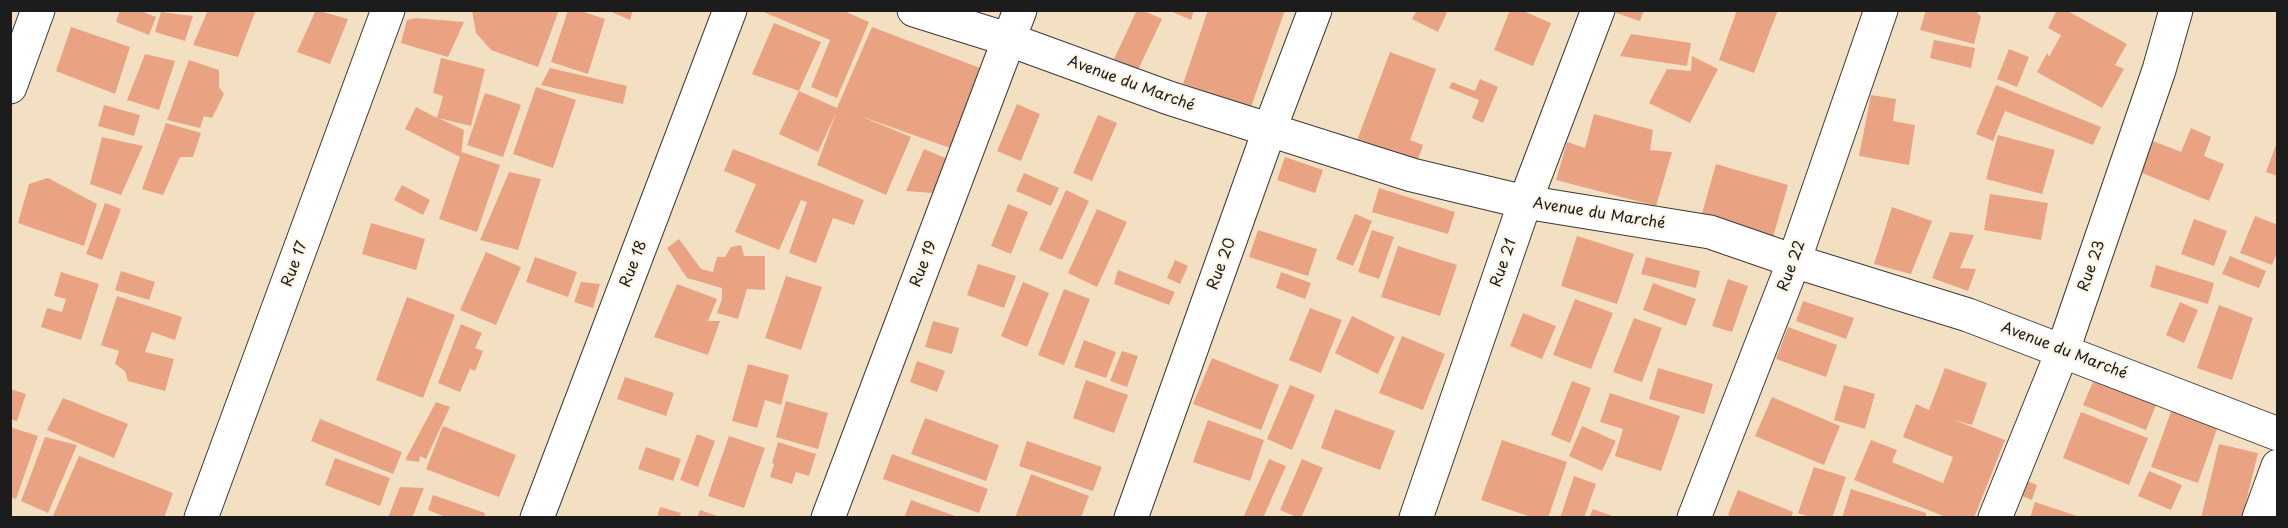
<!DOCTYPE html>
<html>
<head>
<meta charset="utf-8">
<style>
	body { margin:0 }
	#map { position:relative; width:2288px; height:528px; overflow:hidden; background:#f3e0c2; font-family:"Playpen Sans",sans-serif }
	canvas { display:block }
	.frame { position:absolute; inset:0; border:12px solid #1c1c1c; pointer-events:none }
</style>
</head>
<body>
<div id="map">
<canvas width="2288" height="528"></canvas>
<div class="frame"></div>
</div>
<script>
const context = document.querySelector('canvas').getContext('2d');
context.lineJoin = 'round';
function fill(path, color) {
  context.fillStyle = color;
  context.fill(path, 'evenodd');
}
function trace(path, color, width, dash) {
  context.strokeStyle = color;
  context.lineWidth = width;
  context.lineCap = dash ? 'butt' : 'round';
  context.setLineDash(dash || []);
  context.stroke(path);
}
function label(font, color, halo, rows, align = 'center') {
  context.font = font + ' "Playpen Sans",sans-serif';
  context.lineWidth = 4.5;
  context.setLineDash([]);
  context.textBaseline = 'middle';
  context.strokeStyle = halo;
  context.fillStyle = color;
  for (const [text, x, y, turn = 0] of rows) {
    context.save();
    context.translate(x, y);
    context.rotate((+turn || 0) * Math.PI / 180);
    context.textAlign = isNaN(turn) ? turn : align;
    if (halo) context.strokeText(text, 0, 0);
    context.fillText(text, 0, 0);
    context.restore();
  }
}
fill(new Path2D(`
	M120 10H138L156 17 149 35 116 22Z
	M208 10H256L238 57 193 45Z
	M316 10 348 19 330 64 297 52Z
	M472 10H559L538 67 491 50 476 33Z
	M568 10H578L605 19 588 74 551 62Z
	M607 10H633L630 20Z
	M759 10H842L869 22 837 98 811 87 830 40Z
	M1137 10H1142L1162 19 1138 70 1114 59Z
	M1168 10H1194L1191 20Z
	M1208 10H1285L1251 107 1183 84Z
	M1417 10H1448L1438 32 1412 19Z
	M1510 10H1521L1551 23 1533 66 1494 50Z
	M1617 10H1644L1640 21 1616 13Z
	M1737 10H1778L1754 73 1719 60Z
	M1926 10H1975L1981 17 1974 44 1920 30Z
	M2057 10H2066L2127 44 2115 65 2124 69 2102 108 2037 72 2047 53 2049 57 2061 35 2048 28Z
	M161 12 193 16 185 41 155 32Z
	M416 18 464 22 448 57 401 43 407 20Z
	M774 23 821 42 799 91 752 74Z
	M71 27 130 47 115 94 56 71Z
	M872 27 980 68 950 148 860 116 911 137 886 195 817 165 836 113 818 152 779 134 799 91 837 108Z
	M1631 34 1691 43 1687 66 1620 56Z
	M1934 40 1975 48 1971 68 1930 58Z
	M2009 49 2029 57 2017 87 1997 79Z
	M1390 52 1436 69 1410 140 1423 145 1416 165 1356 143Z
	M145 54 175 61 159 110 127 100Z
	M1692 56 1718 69 1690 123 1649 103 1667 69 1691 71Z
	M441 58 485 69 471 126 438 118 464 130 461 155 462 152 500 165 477 232 439 219 460 157 405 129 416 107 437 118 443 96 433 93Z
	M189 60 219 70V87L224 94 212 118 204 116 200 128 167 120Z
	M550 68 627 86 623 104 541 85Z
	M1480 79 1498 87 1483 123 1472 118 1479 100 1449 88 1452 82 1475 91Z
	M1996 85 2101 127 2093 145 2005 111 1993 141 1976 134Z
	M536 87 576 100 553 168 513 154Z
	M485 93 521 105 503 157 467 145Z
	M1871 95 1896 99 1893 121 1915 125 1909 165 1859 156Z
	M1017 104 1040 114 1021 161 997 151Z
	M104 105 140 115 134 136 98 126Z
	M1594 114 1653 130 1650 150 1672 152 1656 206 1556 180 1567 142 1585 148Z
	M1098 115 1117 123 1092 181 1073 173Z
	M166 123 201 133 193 157H180L163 195 142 189Z
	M2191 128 2211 137 2204 156 2224 164 2209 201 2140 172 2153 141 2181 152Z
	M1998 135 2055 150 2042 194 1986 179Z
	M102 137 143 146 121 195 90 184Z
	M2277 142H2278V176L2266 172Z
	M733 149 864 200 854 225 833 218 816 263 789 253 807 202 801 200 779 250 735 232 756 184 724 171Z
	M924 149 948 159 933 193 906 191Z
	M1285 157 1323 170 1315 193 1277 180Z
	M1716 164 1788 185 1773 237 1701 217Z
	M509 172 541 179 518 250 480 240Z
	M1024 173 1059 188 1051 206 1016 191Z
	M48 178 97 204 84 246 18 223 29 184Z
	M402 185 430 200 423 215 394 200Z
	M1379 188 1455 212 1448 234 1372 212Z
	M1066 190 1089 201 1062 260 1039 250Z
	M1990 194 2048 203 2041 240 1984 230Z
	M105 203 121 209 102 260 86 254Z
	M1008 204 1028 212 1011 254 991 246Z
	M1892 207 1932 221 1911 274 1874 264Z
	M1097 209 1127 222 1097 287 1068 273Z
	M1355 214 1372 221 1353 266 1336 259Z
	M2255 216 2278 225V250L2272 265 2240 253Z
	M2194 219 2227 231 2214 266 2181 254Z
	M371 223 425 239 416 270 362 254Z
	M1258 230 1317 249 1308 276 1249 257Z
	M1372 230 1394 237 1379 279 1358 272Z
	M1950 232 1974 235 1960 268 1976 269 1968 291 1932 278Z
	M1577 236 1634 254 1617 304 1561 286Z
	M679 239 701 269 713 272 717 257H725L731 247 741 245 744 256H765V290L747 289 738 319 717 313 722 299V288L687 278 667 248Z
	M1398 246 1457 265 1440 316 1381 297Z
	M486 252 521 267 496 325 460 310Z
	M2230 256 2266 271 2259 288 2222 274Z
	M535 257 577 272 568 297 526 282Z
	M1646 257 1700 271 1696 288 1641 274Z
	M1175 260 1188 266 1180 284 1167 278Z
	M978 264 1016 276 1004 308 967 295Z
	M2156 265 2214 283 2208 304 2150 287Z
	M1118 270 1175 292 1169 305 1114 284Z
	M121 271 155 282 149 300 115 290Z
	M61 272 99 284 81 340 41 327 47 308 62 312 66 299 54 296Z
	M1281 272 1311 283 1305 299 1276 288Z
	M786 276 822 287 801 350 765 338Z
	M1728 279 1748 286 1732 332 1712 326Z
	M581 282 600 284 593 308 574 302Z
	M1023 282 1049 293 1027 347 1001 336Z
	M1653 283 1696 299 1686 326 1643 310Z
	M677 284 717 299 708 321H720L708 355 654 337Z
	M1064 289 1090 299 1064 365 1038 355Z
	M117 296 182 317 175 340 152 332 145 352 174 359 165 391 128 381 125 371 115 364 119 351 101 345Z
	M407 297 455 315 423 398 376 380Z
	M1575 299 1613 313 1591 369 1553 355Z
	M1803 301 1854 318 1846 339 1796 321Z
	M2180 302 2198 310 2184 343 2166 335Z
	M2219 305 2253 318 2232 380 2197 368Z
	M1310 308 1342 320 1321 373 1289 360Z
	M1523 313 1556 326 1542 359 1510 346Z
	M1352 316 1395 337 1378 374 1335 353Z
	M1634 318 1662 328 1642 382 1613 372Z
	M933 321 959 328 952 354 925 347Z
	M461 324 482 333 475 348 483 351 475 371 470 369 460 392 438 383Z
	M1788 327 1837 345 1826 377 1776 359Z
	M1402 336 1445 354 1423 410 1379 393Z
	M1084 340 1116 352 1106 378 1074 367Z
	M1122 351 1138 356 1127 387 1110 381Z
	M1212 358 1279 385 1261 430 1193 404Z
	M917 361 945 371 937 392 910 382Z
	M748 364 789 375 781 405 765 400 757 428 732 421Z
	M1658 368 1713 384 1704 414 1649 399Z
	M1945 368 1987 383 1972 425 1954 420 2005 440 1974 518H1948L1854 480 1871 440 1897 450 1892 462 1943 483 1953 457 1903 437 1916 404 1929 410Z
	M2096 375 2158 400 2146 430 2083 405Z
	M625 377 674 393 666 416 617 399Z
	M1086 380 1128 395 1114 433 1073 418Z
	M1572 381 1591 388 1570 443 1551 435Z
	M1290 385 1315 395 1292 450 1267 439Z
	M1844 385 1875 394 1865 429 1834 420Z
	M10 389 26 394 17 421 10 419Z
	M1610 393 1680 416 1661 471 1615 456 1623 429 1600 422Z
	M1772 397 1840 426 1824 465 1755 436Z
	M63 398 128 424 114 458 47 430Z
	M786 401 828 413 818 449 776 437Z
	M436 402 450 407 426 459 420 456 419 462 405 460Z
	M1335 409 1395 431 1380 470 1321 448Z
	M2172 409 2218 426 2198 483 2151 467Z
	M2081 412 2148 438 2129 485 2063 458Z
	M925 418 999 445 986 481 911 454Z
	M320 419 402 452 393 474 311 441Z
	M1208 420 1264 440 1250 481 1193 462Z
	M443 426 516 455 499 497 426 469Z
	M1582 426 1616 441 1602 471 1569 456Z
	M10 427 38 436 16 499 10 497Z
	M697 434 715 441 698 487 680 480Z
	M729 436 765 448 744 508 708 496Z
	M45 437 77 445 48 513 21 501Z
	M1502 440 1567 462 1548 518H1534L1481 500Z
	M1027 441 1102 467 1093 491 1019 466Z
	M778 442 816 454 809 476 796 472 792 484 770 477 774 464 772 463Z
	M2219 444 2258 453 2242 518H2201Z
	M646 447 681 459 673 481 638 469Z
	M892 454 988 489 979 513 883 479Z
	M79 456 173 493 164 518H52Z
	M335 458 390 478 380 506 325 485Z
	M1269 459 1286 466 1263 518H1243Z
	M1302 459 1323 468 1301 518H1299L1280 510Z
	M1814 467 1846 477 1832 518H1812L1798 513Z
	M2149 471 2182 485 2171 510 2138 496Z
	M1031 474 1089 496 1081 518H1015Z
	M1574 476 1596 484 1584 518H1560Z
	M2019 478 2037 485 2032 500 2014 493Z
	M400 487 424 488 412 518H388Z
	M1851 489 1926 513V518H1842Z
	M1738 490 1793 512 1791 518H1734L1728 515Z
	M433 495 485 513 484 518H448L428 510Z
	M911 500 958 517V518H904Z
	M2035 502 2080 517V518H2030Z
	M660 507 681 513 679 518H657Z
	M1593 509 1615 517V518H1589Z
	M700 510 720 517V518H697Z`), '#e9a383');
const street = new Path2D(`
	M914 10 1010 40 1169 98 1412 175 1525 202 1710 232 1794 261 1968 315 2278 434
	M10 87 38 10
	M201 518 388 10
	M537 518 730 10
	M828 518 1020 10
	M1131 518 1269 131 1315 10
	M1416 518 1525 202 1598 10
	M1694 518 1794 261 1881 10
	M1995 518 2063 350 2159 70 2176 10
	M2259 518 2278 466`);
trace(street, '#3c3935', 35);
trace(street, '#fff', 33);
label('15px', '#1c1c1c', '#fcf5e5', [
	["Avenue du Marché",1131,84,20],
	["Avenue du Marché",1599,214,9],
	["Rue 21",1504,263,-71],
	["Rue 17",295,264,-70],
	["Rue 18",634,264,-69],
	["Rue 19",924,264,-69],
	["Rue 20",1222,264,-70],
	["Rue 22",1792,266,-70],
	["Rue 23",2092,266,-71],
	["Avenue du Marché",2064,351,21]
]);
</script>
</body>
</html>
